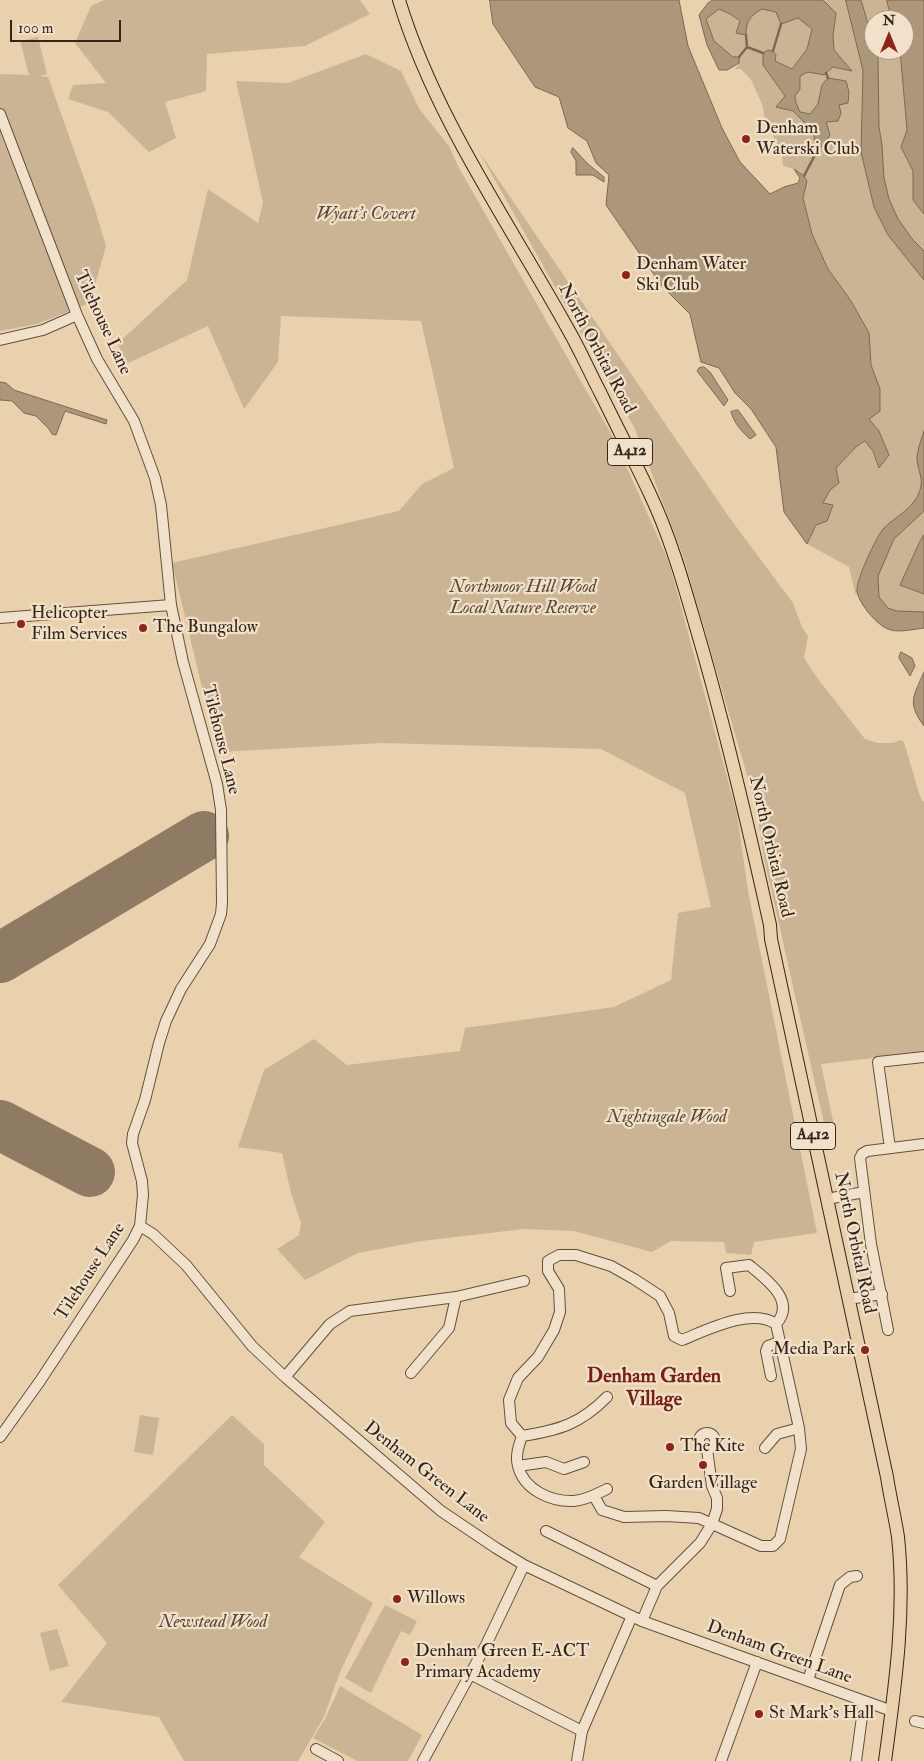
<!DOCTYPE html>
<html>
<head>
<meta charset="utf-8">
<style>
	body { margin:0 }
	#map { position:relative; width:924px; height:1761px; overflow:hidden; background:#ead1ae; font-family:"IM FELL Double Pica",serif }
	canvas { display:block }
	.north { position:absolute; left:864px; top:10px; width:50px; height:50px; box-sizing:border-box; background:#f1e1ca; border:1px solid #a59683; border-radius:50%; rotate:0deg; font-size:14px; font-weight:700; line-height:20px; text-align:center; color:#342518 }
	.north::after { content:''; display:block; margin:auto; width:18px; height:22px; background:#8f2418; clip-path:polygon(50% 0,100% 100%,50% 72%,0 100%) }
	.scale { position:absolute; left:10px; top:20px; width:111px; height:22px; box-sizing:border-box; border:2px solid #342518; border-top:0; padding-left:6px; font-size:15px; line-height:18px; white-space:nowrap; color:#342518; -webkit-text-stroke:4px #f1e1ca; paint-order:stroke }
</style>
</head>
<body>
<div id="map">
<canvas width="924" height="1761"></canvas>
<div class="north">N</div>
<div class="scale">100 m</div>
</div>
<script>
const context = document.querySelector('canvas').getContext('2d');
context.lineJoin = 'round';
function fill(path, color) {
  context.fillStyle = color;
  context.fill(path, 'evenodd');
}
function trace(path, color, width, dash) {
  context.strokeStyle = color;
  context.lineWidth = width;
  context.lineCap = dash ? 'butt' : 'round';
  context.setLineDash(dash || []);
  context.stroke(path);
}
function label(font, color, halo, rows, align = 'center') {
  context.font = font + ' "IM FELL Double Pica",serif';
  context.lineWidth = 4.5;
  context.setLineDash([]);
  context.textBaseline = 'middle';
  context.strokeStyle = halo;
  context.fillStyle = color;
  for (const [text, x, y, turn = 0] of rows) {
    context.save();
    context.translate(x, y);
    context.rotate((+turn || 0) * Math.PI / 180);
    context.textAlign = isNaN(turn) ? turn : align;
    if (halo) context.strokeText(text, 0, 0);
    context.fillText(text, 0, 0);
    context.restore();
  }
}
fill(new Path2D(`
	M104 0H360L370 14 305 46 207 54 206 91 165 102 176 138 149 152 108 112 68 99 73 85 106 83 75 43 91 6Z
	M823 0H887L892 20H874V50H900L907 130 901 147 913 171V200L924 214V535L920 541 900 585 924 594V614L897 611 859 595 855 593 849 567 807 544 816 524 833 505 823 503 830 490 838 483 836 468 857 446 866 441 873 451 879 468 889 455 879 431 869 419 880 389 871 365 869 333 851 301 828 269 812 234 803 198 807 181C802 172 793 168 783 166L782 155 765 118 762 104 751 80 741 69H735L739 63 714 41 706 19 719 9C735 16 739 19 746 35 746 20 750 16 762 8L798 18 812 29 807 49 792 69 775 61 776 55 773 50H768L763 65 785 97 776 107 793 111 803 121 813 132 816 146 826 122 822 85 818 104 810 114 800 112 796 103 795 96 800 89V76L808 72 824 75 833 67 851 71 834 50 833 36 836 13Z
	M38 37 47 74 40 76 48 77 95 209 106 246 90 303 37 324 0 331V74L29 75 20 41Z
	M366 54 401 71 420 110 449 146 459 168 614 439 669 562 737 814 748 891 817 1233 754 1242 751 1255 726 1253 724 1242 671 1241 652 1252 574 1231 524 1229 422 1241 358 1253 305 1280 277 1249 299 1235 301 1223 291 1193 282 1153 238 1147 264 1070 314 1039 347 1065 460 1051 465 1028 614 1007 671 980 678 913 711 907 685 793 601 749 382 743 220 752 215 741 172 563 399 511 422 484 454 468 421 321 281 316 278 362 244 409 208 326 126 364 118 343 187 280 208 189 258 223 263 203 236 81 288 83Z
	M478 150 729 517 793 603 802 627 808 636 804 658 818 679 865 739 878 743H893L900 740 904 742 919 793 922 801H924V1052L821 1064 835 1130 828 1141 764 858 756 806 683 556 635 429Z
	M140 1415 159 1418 153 1455 134 1452Z
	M232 1415 264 1444V1465L325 1522 299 1557 373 1603 340 1672 324 1717 298 1761H184L159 1717 61 1702 107 1643 58 1585Z
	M385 1605 417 1621 410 1635 401 1631 371 1693 345 1678Z
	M57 1629 69 1666 50 1671 40 1633Z
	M340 1686 422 1735 408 1761H357L313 1738 325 1719Z`), '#cbb494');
const water = new Path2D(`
	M490 0H679L688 46 722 128 740 162 770 194 784 187 798 183 800 178 794 169 804 176 807 181 803 198 812 234 828 269 851 301 869 333 871 365 880 389V411L869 419 879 431 889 455 879 468 873 451 865 441 857 446 836 468 839 483 830 490 823 503 833 505 827 521 816 525 807 544 784 512 776 447 751 409 735 393 719 368 701 362 690 314 662 286 606 205 609 175 596 163 587 141 568 128 559 97 535 87 493 24Z
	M713 0H823L836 13 833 36 834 50 852 71 833 67 824 75 808 72 800 76V89L795 96 796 103 800 112 810 114 818 104 822 85 828 78 846 81 849 92 848 103 839 105 841 113 838 121 826 122 830 135 822 147 816 146 813 132 803 121 793 111 776 107 785 96 763 65V53L768 50 773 51 776 55 775 61 792 69 807 49 812 29 798 18 781 24 776 12 762 9C750 16 746 21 746 35L736 33 740 21 730 14 719 9 706 19 714 41 733 57H739V63L727 70H719L707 45 699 15 708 3Z
	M846 0H861L874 44V50H877L878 56 879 127 882 145 884 178 889 199 898 219 913 240 924 251V280L888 235 874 207 861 152 863 71Z
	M887 0H924V214L913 200V171L901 147 907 130 900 50H904V20H892Z
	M573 148 588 164 604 177V182L593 175H576V161L571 152Z
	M704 367 710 372 728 400 724 406 697 371 699 368Z
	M0 382 6 383 14 390 107 420 106 424 65 411 56 435 52 434 49 429 36 416 24 413 12 401 0 400Z
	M738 410 756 435 750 439C742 432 734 423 731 412Z
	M924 431V511L894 539 878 576 879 597 888 608 897 611 924 612V628C895 632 888 636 867 611 863 605 858 598 857 591 856 580 876 537 884 528 896 516 915 508 920 490 924 479 918 471 917 460 917 450 921 441 924 431Z
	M924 535V594L900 585 920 541Z
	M901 652 912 658 915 666 910 676 899 658Z
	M924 672V726C907 703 913 697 924 672Z`);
fill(water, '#ac977b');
trace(water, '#7c6953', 1);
trace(new Path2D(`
	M747 47 763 53
	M773 51 781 24
	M739 57 747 47 746 35
	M826 73 828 78
	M804 176 819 147`), '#7c6953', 2.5);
trace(new Path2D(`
	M0 958 204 836
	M0 1125 90 1172`), '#8f7b63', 50);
const minor = new Path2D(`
	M0 114 77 315 97 359 134 421 155 478 161 505 171 605 183 662 217 784 221 810 222 903 221 914 210 944 181 989 166 1021 159 1043 145 1100 133 1134 132 1143 142 1181 143 1195 140 1226 133 1240 40 1381 0 1437
	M0 340 43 330 77 315
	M0 618 171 605
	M890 1148 878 1062 924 1057
	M827 1199 864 1192
	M140 1226 153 1234 186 1265 252 1346 285 1377 441 1511 496 1548 524 1565 642 1621 892 1711
	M730 1291 726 1268 749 1265C766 1279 797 1301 776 1324
	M848 1299 882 1294
	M888 1330 871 1244 860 1158 862 1154 867 1151 924 1144
	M411 1373 449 1328 456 1297
	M771 1376 766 1351 768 1346 780 1342
	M285 1377 330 1324 350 1311 456 1297 524 1281
	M699 1441a8 8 0 1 1 16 0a8 8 0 1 1-16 0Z
	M522 1436 511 1423 509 1400 518 1378 538 1357 554 1330 560 1312 559 1289 548 1271V1261L559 1255H576L611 1266 634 1279 660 1296 669 1313 674 1336 682 1340C707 1330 752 1307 776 1324L799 1428 801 1449 780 1539 773 1546H761L699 1518 666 1516 624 1517 602 1510 594 1496
	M522 1436C519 1445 515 1456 518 1466 524 1490 551 1502 574 1501 586 1500 597 1494 607 1489
	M522 1436C560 1430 580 1424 607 1397
	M765 1448 777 1434 799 1428
	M518 1466 546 1462 564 1469 584 1462
	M546 1531 657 1586
	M642 1621 657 1586 700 1543 712 1524 717 1509V1498L712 1486 707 1449
	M470 1674 582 1731
	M808 1680 840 1585 850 1577 857 1576
	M915 1721 924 1723
	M316 1749 338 1761
	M423 1761 486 1645 524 1565
	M577 1761 582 1731 632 1616
	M721 1761 757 1662
	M856 1761 864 1702`);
const major = new Path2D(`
	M399 0C435 119 510 224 569 331 581 352 590 373 601 394 617 427 634 460 650 494 670 536 683 582 696 627 725 725 748 825 770 925L771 939 887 1477C890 1497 895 1517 898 1537 906 1612 895 1687 885 1761`);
trace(minor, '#62503e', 12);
trace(major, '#342518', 14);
trace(minor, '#f1e1ca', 10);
trace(major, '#ead1ae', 12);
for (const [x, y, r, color] of [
	[746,139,5,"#8f2418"],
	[626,275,5,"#8f2418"],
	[21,624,5,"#8f2418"],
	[143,628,5,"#8f2418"],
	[865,1350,5,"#8f2418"],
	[670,1447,5,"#8f2418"],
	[703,1465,5,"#8f2418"],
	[397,1599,5,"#8f2418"],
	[405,1662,5,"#8f2418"],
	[759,1714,5,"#8f2418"]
]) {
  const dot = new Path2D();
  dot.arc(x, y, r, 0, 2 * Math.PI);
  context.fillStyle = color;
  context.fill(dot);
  trace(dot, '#f1e1ca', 2);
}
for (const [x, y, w] of [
	[630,452,45],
	[813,1136,45]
]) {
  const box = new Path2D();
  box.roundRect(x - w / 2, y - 13.5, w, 27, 4);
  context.fillStyle = '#f1e1ca';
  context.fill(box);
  trace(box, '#342518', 1);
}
label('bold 16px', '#342518', null, [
	["A412",630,452],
	["A412",813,1136]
]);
label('18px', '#342518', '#f1e1ca', [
	["Denham",756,129],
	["Waterski Club",756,150],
	["Denham Water",636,265],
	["Ski Club",636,286],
	["Helicopter",31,614],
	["Film Services",31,635],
	["The Bungalow",153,628],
	["Media Park",855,1350,"right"],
	["The Kite",680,1447],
	["Garden Village",703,1484,"center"],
	["Willows",407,1599],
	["Denham Green E-ACT",415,1652],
	["Primary Academy",415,1673],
	["St Mark's Hall",769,1714]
], 'left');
label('italic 18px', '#5a4937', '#f1e1ca', [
	["Wyatt's Covert",366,215],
	["Northmoor Hill Wood",523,588],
	["Local Nature Reserve",523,609],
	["Nightingale Wood",667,1118],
	["Newstead Wood",213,1623]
]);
label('18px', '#342518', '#f1e1ca', [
	["Tilehouse Lane",102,323,65],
	["North Orbital Road",596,349,62],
	["Tilehouse Lane",220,740,76],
	["North Orbital Road",770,847,77],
	["North Orbital Road",854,1243,78],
	["Tilehouse Lane",91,1272,-57],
	["Denham Green Lane",426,1473,38],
	["Denham Green Lane",779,1653,20]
]);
label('bold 20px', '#7a1f14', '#f1e1ca', [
	["Denham Garden",654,1378],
	["Village",654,1401]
]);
</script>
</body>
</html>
